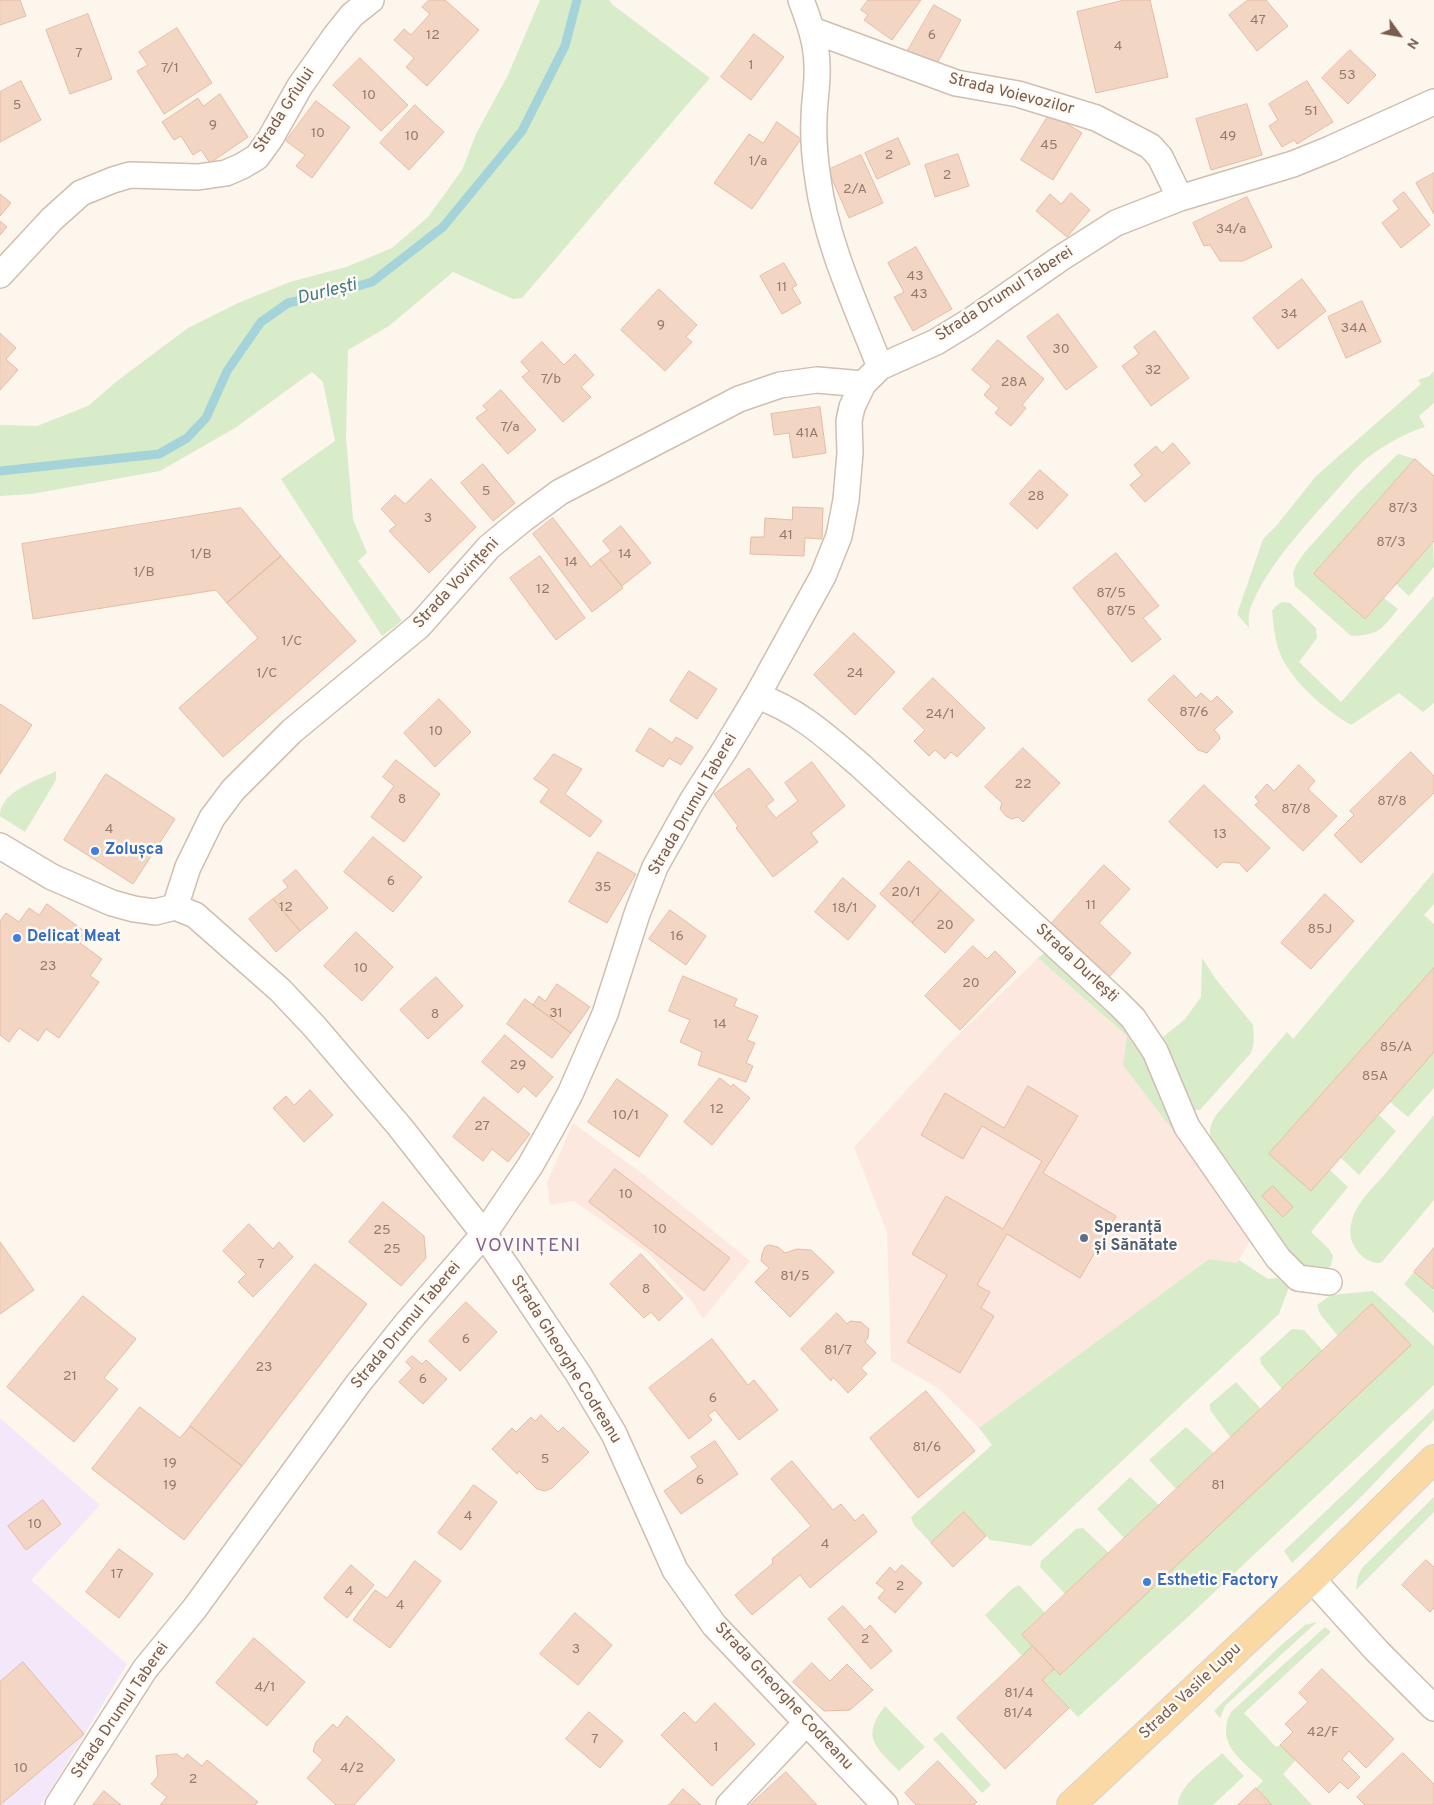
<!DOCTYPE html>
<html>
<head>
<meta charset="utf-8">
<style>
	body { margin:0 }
	#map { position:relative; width:1434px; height:1805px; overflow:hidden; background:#fdf6ec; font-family:Overpass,sans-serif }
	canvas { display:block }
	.north { position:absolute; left:1374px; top:10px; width:50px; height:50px; -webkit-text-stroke:4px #fffaf3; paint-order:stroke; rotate:122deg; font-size:14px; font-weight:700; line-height:20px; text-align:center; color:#7a5c4d }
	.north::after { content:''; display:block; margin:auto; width:18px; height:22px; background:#7a5c4d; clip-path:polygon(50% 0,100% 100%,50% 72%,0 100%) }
</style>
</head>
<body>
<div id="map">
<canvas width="1434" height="1805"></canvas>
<div class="north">N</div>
</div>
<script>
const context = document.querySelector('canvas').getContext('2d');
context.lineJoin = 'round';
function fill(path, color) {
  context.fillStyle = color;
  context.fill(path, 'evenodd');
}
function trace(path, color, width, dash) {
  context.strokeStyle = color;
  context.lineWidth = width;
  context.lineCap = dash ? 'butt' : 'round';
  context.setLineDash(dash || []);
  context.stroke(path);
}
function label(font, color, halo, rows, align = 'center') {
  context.font = font + ' Overpass,sans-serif';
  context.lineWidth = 5;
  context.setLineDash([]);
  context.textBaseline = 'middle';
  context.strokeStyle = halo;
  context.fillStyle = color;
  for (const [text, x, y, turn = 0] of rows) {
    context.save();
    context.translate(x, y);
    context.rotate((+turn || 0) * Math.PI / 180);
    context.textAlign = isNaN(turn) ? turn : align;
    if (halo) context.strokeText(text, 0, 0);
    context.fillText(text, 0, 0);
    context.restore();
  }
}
fill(new Path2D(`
	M1038 958 1127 1036 1253 1236 1237 1263 1209 1259 979 1428 938 1388 891 1361 887 1232 854 1147 951 1042Z
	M573 1123 647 1177 750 1261 703 1319 693 1303 648 1253 574 1201 550 1205 547 1183Z`), '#fde8e0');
fill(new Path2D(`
	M0 1418 100 1505 31 1580 127 1664 48 1794 40 1805H0Z`), '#f3e8fa');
fill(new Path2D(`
	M540 0H609L613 5 710 78 522 298 513 299 453 272 389 326 348 350 346 438 353 519 367 553 358 561 402 621 382 636 281 479 335 441 323 382 312 372 235 428 160 471 31 494 0 496V425L37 426 88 406 117 381 188 328 238 303 290 282 346 267 392 248 428 217 462 170 476 134 508 75Z
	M1434 371V403L1419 416 1425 427C1403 434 1384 445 1366 459 1355 468 1346 480 1337 490 1309 521 1261 572 1249 613 1248 617 1249 623 1249 628L1237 614 1263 539 1277 525 1316 476 1421 384 1418 380 1429 376Z
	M1398 454 1415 459 1314 574 1365 619 1384 598 1398 609C1381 630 1379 635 1351 636L1295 586 1293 573 1296 565 1305 552 1356 495Z
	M1433 543 1434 567 1409 596 1396 584Z
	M1434 596V703L1423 712 1399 693 1351 725C1327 711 1297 686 1283 660 1275 645 1274 628 1272 611L1276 606 1282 602 1290 603 1316 628 1317 638 1299 662 1341 702Z
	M56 771V780L25 832 0 816C0 791 37 781 56 771Z
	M1434 872V904L1424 915 1434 924V968L1269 1154 1311 1191 1330 1170 1348 1187 1311 1232 1329 1249 1333 1256 1331 1266 1324 1270 1292 1265 1217 1151C1209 1136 1207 1130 1216 1115L1287 1032 1293 1039Z
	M1048 950 1132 1033 1253 1236 1123 1065 1127 1036 1038 958Z
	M1202 958 1215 978 1253 1025 1254 1041 1251 1053 1200 1110H1194L1178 1085 1162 1038 1185 1019 1201 997Z
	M1434 1052V1088L1408 1117 1390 1102Z
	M1379 1115 1396 1131 1359 1175 1341 1158Z
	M1434 1115V1200L1382 1262C1375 1265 1366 1260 1361 1255 1351 1245 1348 1234 1352 1220 1357 1202 1373 1188 1385 1174 1401 1154 1418 1134 1434 1115Z
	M1209 1259 1237 1263 1239 1260 1268 1279 1277 1278 1289 1287 1279 1314 1031 1546 990 1540 964 1512 931 1543 914 1525 911 1517 992 1445 979 1428Z
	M1414 1272 1434 1289V1313L1404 1284Z
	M1373 1291 1434 1346V1385L1189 1616 1078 1717 1042 1680 1054 1669 1060 1675 1410 1345 1372 1305 1338 1336 1320 1314 1317 1305 1331 1295Z
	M1292 1329 1304 1330 1323 1351 1282 1389 1261 1364 1260 1358Z
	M1236 1382 1261 1409 1231 1438 1210 1410V1404Z
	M1434 1408V1420L1362 1496 1292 1563 1284 1551Z
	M1186 1427 1214 1453 1176 1489 1149 1460Z
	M1130 1477 1159 1505 1124 1538 1097 1509Z
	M1434 1497V1512L1356 1590 1358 1576 1362 1568Z
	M1083 1528 1109 1553 1065 1594 1040 1567 1041 1561 1076 1529Z
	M1019 1585 1045 1613 1022 1635 1033 1646 1023 1657 985 1615 1013 1588Z
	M1317 1622 1225 1706 1220 1718 1214 1711 1279 1647 1305 1625Z
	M1325 1627 1331 1632 1244 1713 1276 1747 1280 1745 1296 1760 1283 1774 1312 1805H1272L1256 1788 1263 1781C1243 1761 1214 1744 1231 1712Z
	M885 1706 925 1747 899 1771C876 1747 860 1738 885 1706Z
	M942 1732 991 1785 982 1793 933 1739Z
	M1222 1753 1244 1776 1213 1805H1178C1179 1784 1208 1767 1222 1753Z`), '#d8ecc9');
trace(new Path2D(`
	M0 471 159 454 187 438 206 418 227 371 261 322 288 303 341 291 372 282 443 227 522 131 565 46 577 0`), '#a5d3da', 9);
const building = new Path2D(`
	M0 0H20L26 16 0 25Z
	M429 0H445L479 30 427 86 406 67 414 58 394 40 404 29 411 35 430 14 422 7Z
	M868 0H921L892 40 864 20 868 15 861 10Z
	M1125 0H1150L1168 77 1096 93 1077 12Z
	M1248 0H1266L1288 26 1257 51 1229 15Z
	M934 5 961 20 935 67 907 52Z
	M88 14 112 79 70 94 46 30Z
	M177 28 212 83 164 114 137 71 148 65 139 52Z
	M754 34 784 57 751 100 721 77Z
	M1350 50 1376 75 1348 104 1322 78Z
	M360 58 408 105 381 131 333 85Z
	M21 81 41 120 0 142V92Z
	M1307 81 1333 122 1297 144 1294 140 1282 147 1269 126 1278 120 1269 104Z
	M220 94 248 137 210 163 201 150 193 155 181 136 174 140 162 122 198 98 203 106Z
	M316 101 350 127 312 178 296 166 305 155 286 141Z
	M1247 104 1262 155 1211 170 1196 119Z
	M415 105 444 132 409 170 380 143Z
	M1050 113 1082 133 1053 180 1021 160Z
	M777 122 801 139 752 209 714 183 749 134 763 143Z
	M898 138 910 164 877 179 865 153Z
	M958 154 969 186 935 197 925 165Z
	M861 155 883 203 849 218 828 170Z
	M1434 173V214L1416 183Z
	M1404 192 1430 225 1401 248 1382 223 1399 209 1393 201Z
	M1071 193 1090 210 1067 237 1036 211 1050 194 1061 204Z
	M0 194 11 203 0 216Z
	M1247 197 1272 247 1243 261H1220L1210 245 1204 246 1193 223Z
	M0 221 7 227 0 235Z
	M916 247 952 309 913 331 894 297 904 292 888 263Z
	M784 263 797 285 792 288 801 303 782 314 760 276Z
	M1302 279 1326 311 1278 349 1253 318Z
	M659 289 697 325 686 337 692 342 665 371 621 330Z
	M1362 301 1381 342 1346 358 1328 317Z
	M1058 314 1097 367 1066 390 1027 337Z
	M1155 331 1189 378 1151 406 1122 366 1139 354 1134 347Z
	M0 333 16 348 6 359 18 370 0 390Z
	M998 340 1044 379 1022 405 1026 408 1011 426 995 413 999 408 984 395 991 386 972 370Z
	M542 342 564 365 575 354 594 375 581 387 591 397 563 422 522 377 529 371 521 362Z
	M501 390 536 430 508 454 476 418 487 410 483 406Z
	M820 407 826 453 793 458 789 433 774 435 771 414Z
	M1173 443 1190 463 1145 502 1130 485 1142 475 1134 465 1156 446 1162 453Z
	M1415 459 1434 476V541L1365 619 1314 574Z
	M483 464 515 503 493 521 461 483Z
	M1040 470 1068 495 1037 529 1010 504Z
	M431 479 476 527 429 573 389 531 396 525 381 509 395 495 405 504Z
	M793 507 823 508 822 539 805 538 804 556 750 554 751 537H764L765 518 792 520Z
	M241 508 281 556 227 603 216 590 33 619 22 544Z
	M553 518 591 567 600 559 623 588 592 612 533 534Z
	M621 526 651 563 622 586 600 559 611 551 603 541Z
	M1116 553 1159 606 1143 618 1161 639 1132 662 1073 588Z
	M281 556 356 641 223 757 179 708 258 638 227 603Z
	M540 556 585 618 556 640 510 578Z
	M854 633 895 672 855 715 814 675Z
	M689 671 717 689 697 719 670 701Z
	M1174 675 1196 698 1201 693 1211 702 1217 696 1233 712 1214 730 1219 735 1220 739 1207 753 1198 750 1148 700Z
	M933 678 985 728 957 757 951 752 945 759 935 750 929 756 914 741 925 730 903 709Z
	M439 699 471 732 435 767 404 733Z
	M0 704 32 725 0 774Z
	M650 728 672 743 676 737 693 747 681 765 669 758 663 767 636 751Z
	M1023 748 1060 783 1023 822 1018 817 1012 819 1006 816 1000 809 1002 803 985 787Z
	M1411 752 1434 776V793L1361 863 1334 835 1354 815 1350 811Z
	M554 754 582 769 565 794 602 821 590 837 540 802 549 789 534 779Z
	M396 760 440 794 404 842 371 817 394 786 383 777Z
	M812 762 845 806 811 833 818 842 773 877 736 828 738 826 714 794 749 768 774 800 766 806 776 818 798 801 785 783Z
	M1299 765 1315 781 1308 789 1337 816 1303 851 1255 805 1259 802 1255 797 1267 784 1274 791Z
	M106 774 175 819 133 884 64 840Z
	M1204 785 1270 848 1247 872 1239 863 1223 862 1217 868 1169 822Z
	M373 837 422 877 393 912 344 872Z
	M598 852 636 874 607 923 569 902Z
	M909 861 941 890 912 923 880 894Z
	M1104 865 1130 889 1099 923 1131 953 1109 977 1051 924Z
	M296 870 328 908 300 931 273 899 288 887 283 881Z
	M843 878 876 906 848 940 815 912Z
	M941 890 974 920 945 953 912 923Z
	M1325 894 1354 921 1311 969 1281 943Z
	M273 899 300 931 276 952 249 919Z
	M47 904 87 933 80 943 102 959 90 976 99 982 59 1038 46 1029 38 1041 19 1028 9 1042 0 1035V921L6 913 19 922 29 908 39 915Z
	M670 910 706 936 686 965 649 939Z
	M356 932 393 967 362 1001 324 966Z
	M973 946 987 959 995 951 1016 972 960 1030 925 996Z
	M1434 968V1052L1311 1191 1269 1154Z
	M683 976 737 999 734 1006 758 1016 747 1040 755 1043 746 1063 753 1066 746 1082 698 1065 702 1052 680 1042 690 1020 669 1011Z
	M436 977 463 1006 428 1039 400 1010Z
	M557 984 590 1007 571 1033 533 1005 539 996 545 1001Z
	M525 999 571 1033 552 1058 507 1024Z
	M505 1035 553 1077 536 1097 524 1086 518 1093 482 1062Z
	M720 1078 731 1087 733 1084 750 1098 712 1145 684 1122Z
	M617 1079 668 1115 639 1157 588 1122Z
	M1028 1086 1078 1116 1043 1173 1116 1216 1080 1278 1007 1234 977 1285 990 1292 981 1308 994 1316 960 1373 907 1342 947 1275 912 1254 946 1196 1003 1229 1042 1161 982 1126 963 1159 921 1135 945 1093 1004 1128Z
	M310 1090 333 1115 304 1142 273 1108 286 1096 294 1105Z
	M484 1097 530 1134 508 1162 492 1149 483 1161 453 1137Z
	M615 1169 730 1258 704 1291 589 1202Z
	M1273 1186 1293 1207 1283 1217 1262 1196Z
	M383 1202 424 1236 426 1258 401 1286 349 1242Z
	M249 1224 273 1249 279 1242 293 1257 253 1297 238 1282 246 1274 223 1251Z
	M0 1242 34 1290 0 1314Z
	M769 1245 778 1247 785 1253 797 1249 811 1250 834 1272 790 1317 755 1282 769 1268 761 1261 762 1254 765 1247Z
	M1434 1248V1289L1414 1272Z
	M641 1254 683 1298 659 1321 651 1312 644 1318 610 1284Z
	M315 1264 367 1304 242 1466 190 1426Z
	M83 1296 136 1339 104 1378 118 1389 74 1442 7 1387Z
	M466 1302 497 1332 460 1371 429 1341Z
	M1372 1304 1411 1345 1060 1675 1022 1635Z
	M837 1313 847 1324 850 1321 861 1322 869 1329 868 1338 865 1342 876 1353 861 1368 867 1374 848 1393 833 1377 831 1381 801 1349Z
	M712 1339 748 1385 754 1380 778 1410 739 1440 715 1410 708 1415 712 1420 689 1439 649 1388Z
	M412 1356 422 1364 426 1360 447 1379 423 1404 399 1382 412 1368 406 1362Z
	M926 1391 975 1451 918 1498 870 1438Z
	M140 1407 180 1438 190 1426 242 1466 184 1540 92 1469Z
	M541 1415 558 1432 563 1427 589 1452 552 1488 545 1491 537 1489 519 1471 517 1474 492 1449 512 1428 516 1432 531 1417 535 1421Z
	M715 1441 738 1474 681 1514 664 1491 698 1467 691 1457Z
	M792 1461 833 1510 841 1504 855 1521 863 1514 877 1532 810 1588 800 1575 752 1615 735 1595 773 1563 772 1559 811 1526 771 1479Z
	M474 1485 497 1502 461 1550 438 1533Z
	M43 1500 61 1524 26 1550 8 1526Z
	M964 1512 986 1536 953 1567 931 1543Z
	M119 1549 153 1574 119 1618 86 1592Z
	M1426 1560 1434 1567V1608L1430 1612 1402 1585Z
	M415 1561 441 1581 390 1648 353 1620 375 1590 387 1598Z
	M351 1565 374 1585 347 1618 324 1598Z
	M902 1565 922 1583 895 1613 878 1598 885 1590 876 1583 890 1567 895 1572Z
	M843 1606 865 1630 870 1625 892 1651 871 1669 828 1619Z
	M575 1613 612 1645 578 1685 540 1654Z
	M254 1638 305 1682 267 1726 216 1683Z
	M1033 1646 1054 1669 1042 1680 1069 1708 1005 1769 957 1718Z
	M23 1662 84 1734 0 1805V1682Z
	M812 1663 830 1681 847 1664 873 1690 850 1710 824 1711 793 1682Z
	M1322 1669 1394 1739 1366 1768 1349 1751 1342 1759 1360 1777 1348 1789 1340 1782 1329 1793 1280 1745 1293 1732 1285 1724 1308 1702 1299 1693Z
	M715 1703 755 1744 712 1786 661 1735 684 1712 695 1723Z
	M589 1712 623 1741 600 1768 566 1739Z
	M347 1716 395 1760 354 1805H336L307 1778 323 1760 313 1751 316 1742 333 1724 337 1728Z
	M1403 1753 1434 1784V1805H1365L1357 1797Z
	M177 1754 183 1759 187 1754 202 1766 207 1760 258 1802 255 1805H160L167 1797 151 1784 158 1776 156 1756Z
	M938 1761 977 1802 974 1805H916L905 1793Z
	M786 1772 817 1805H750Z
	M1256 1788 1272 1805H1238Z
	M683 1789 701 1805H669Z
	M104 1791 121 1805H93Z`);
fill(building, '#f3d5c3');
trace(building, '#e6bba3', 1);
const minor = new Path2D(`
	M801 0C809 21 817 43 817 66 818 84 814 102 814 119 813 139 815 160 818 180 827 245 857 307 880 367
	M812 30 956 83 1018 94 1096 118 1150 146 1160 157 1180 198
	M0 275 52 219 81 193 113 180 130 175 198 177 226 173 242 166 257 157 270 139 300 86 336 35 352 15 371 0
	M757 696C800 711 827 737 861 766L1117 1002 1133 1018 1155 1051 1187 1127 1278 1258 1298 1278 1329 1282
	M0 846 52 877 112 903 134 909 155 912 175 907 195 915 280 990 314 1026 400 1127 484 1234 508 1269 579 1375 614 1434 675 1570 714 1625 885 1805
	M175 907 188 867 212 818 233 790 292 731 419 626 489 547 522 520 560 492 739 399 780 385 817 380 863 384
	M1312 1579 1377 1651 1434 1708
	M58 1805 145 1669 195 1608 357 1385 406 1324 484 1234 530 1166 551 1129 570 1094 605 1014 637 914 655 867 692 801 724 751 757 696 823 576 839 536 846 500 850 453 849 421 852 407 863 384 880 367 936 342 972 320 1061 258 1116 223 1180 198 1293 164 1330 149 1434 102
	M729 1805 806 1723`);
const primary = new Path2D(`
	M1071 1805 1312 1579 1434 1459`);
trace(minor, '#d1beb0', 28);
trace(primary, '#dad1cd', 30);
trace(minor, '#fff', 25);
trace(primary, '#fbd9a5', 28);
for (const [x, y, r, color] of [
	[95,851,5,"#3f7fe0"],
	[17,938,5,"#3f7fe0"],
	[1084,1238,5,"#5c6f8a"],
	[1147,1582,5,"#3f7fe0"]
]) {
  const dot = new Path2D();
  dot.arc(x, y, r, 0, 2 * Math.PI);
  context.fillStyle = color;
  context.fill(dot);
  trace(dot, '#fffaf3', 2);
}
label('14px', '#987a6a', null, [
	["47",1258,21],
	["12",433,36],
	["6",932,36],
	["4",1118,47],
	["7",79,54],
	["1",751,66],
	["7/1",170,69],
	["53",1347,76],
	["10",369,96],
	["5",17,106],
	["51",1311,112],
	["9",213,126],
	["10",318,134],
	["10",412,137],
	["49",1228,137],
	["45",1049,146],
	["2",889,156],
	["1/a",758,162],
	["2",947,176],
	["2/A",855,190],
	["34/a",1231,230],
	["43",915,277],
	["11",782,288],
	["43",919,295],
	["34",1289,315],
	["9",661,326],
	["34A",1354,329],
	["30",1061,350],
	["32",1153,371],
	["7/b",551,380],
	["28A",1014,383],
	["7/a",510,428],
	["41A",807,434],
	["5",486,492],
	["28",1036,497],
	["87/3",1403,509],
	["3",428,519],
	["41",786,536],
	["87/3",1391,543],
	["1/B",201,555],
	["14",625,555],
	["14",571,563],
	["1/B",144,573],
	["12",543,590],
	["87/5",1111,594],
	["87/5",1121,612],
	["1/C",292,642],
	["1/C",267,674],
	["24",855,674],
	["87/6",1194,713],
	["24/1",940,715],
	["10",436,732],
	["22",1023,785],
	["8",402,800],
	["87/8",1392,802],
	["87/8",1296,810],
	["4",109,830],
	["13",1220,835],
	["6",391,882],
	["35",603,888],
	["20/1",906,893],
	["11",1091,906],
	["12",286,908],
	["18/1",845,909],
	["20",945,926],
	["85J",1320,930],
	["16",677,937],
	["23",48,967],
	["10",361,969],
	["20",971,984],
	["31",556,1014],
	["8",435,1015],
	["14",720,1025],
	["85/A",1396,1048],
	["29",518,1066],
	["85A",1375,1077],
	["12",717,1110],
	["10/1",626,1116],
	["27",482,1127],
	["10",626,1195],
	["10",660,1230],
	["25",382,1231],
	["25",392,1250],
	["7",261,1265],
	["81/5",795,1277],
	["8",646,1290],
	["6",466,1340],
	["81/7",838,1351],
	["23",264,1368],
	["21",70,1377],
	["6",423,1380],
	["6",713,1399],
	["81/6",927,1448],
	["5",545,1460],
	["19",170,1464],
	["6",700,1481],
	["19",170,1486],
	["81",1218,1486],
	["4",468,1517],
	["10",35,1525],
	["4",825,1545],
	["17",117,1575],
	["2",900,1587],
	["4",349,1592],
	["4",400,1606],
	["2",865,1640],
	["3",576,1650],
	["4/1",265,1688],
	["81/4",1019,1694],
	["81/4",1018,1714],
	["42/F",1323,1733],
	["7",595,1740],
	["1",716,1748],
	["10",21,1769],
	["4/2",352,1769],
	["2",193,1780]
]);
label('16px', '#7a5c4d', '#fffaf3', [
	["Strada Voievozilor",1011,95,14],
	["Strada Grîului",285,111,-57],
	["Strada Drumul Taberei",1005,295,-33],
	["Strada Vovințeni",457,584,-47],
	["Strada Drumul Taberei",694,805,-60],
	["Strada Durlești",1076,964,43],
	["Strada Drumul Taberei",407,1326,-50],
	["Strada Gheorghe Codreanu",565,1360,58],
	["Strada Vasile Lupu",1191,1692,-43],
	["Strada Gheorghe Codreanu",783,1697,47],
	["Strada Drumul Taberei",121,1711,-56]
]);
label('bold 16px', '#366cbe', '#fffaf3', [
	["Zolușca",105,851],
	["Delicat Meat",27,938],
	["Esthetic Factory",1157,1582]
], 'left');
label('bold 16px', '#4e5e75', '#fffaf3', [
	["Speranță",1094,1229],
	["și Sănătate",1094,1247]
], 'left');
label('italic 18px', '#437c86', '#fffaf3', [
	["Durlești",327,293,-14]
]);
context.letterSpacing = '1px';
label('19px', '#846695', '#fffaf3', [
	["VOVINȚENI",528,1247]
]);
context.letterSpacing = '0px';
</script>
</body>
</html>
